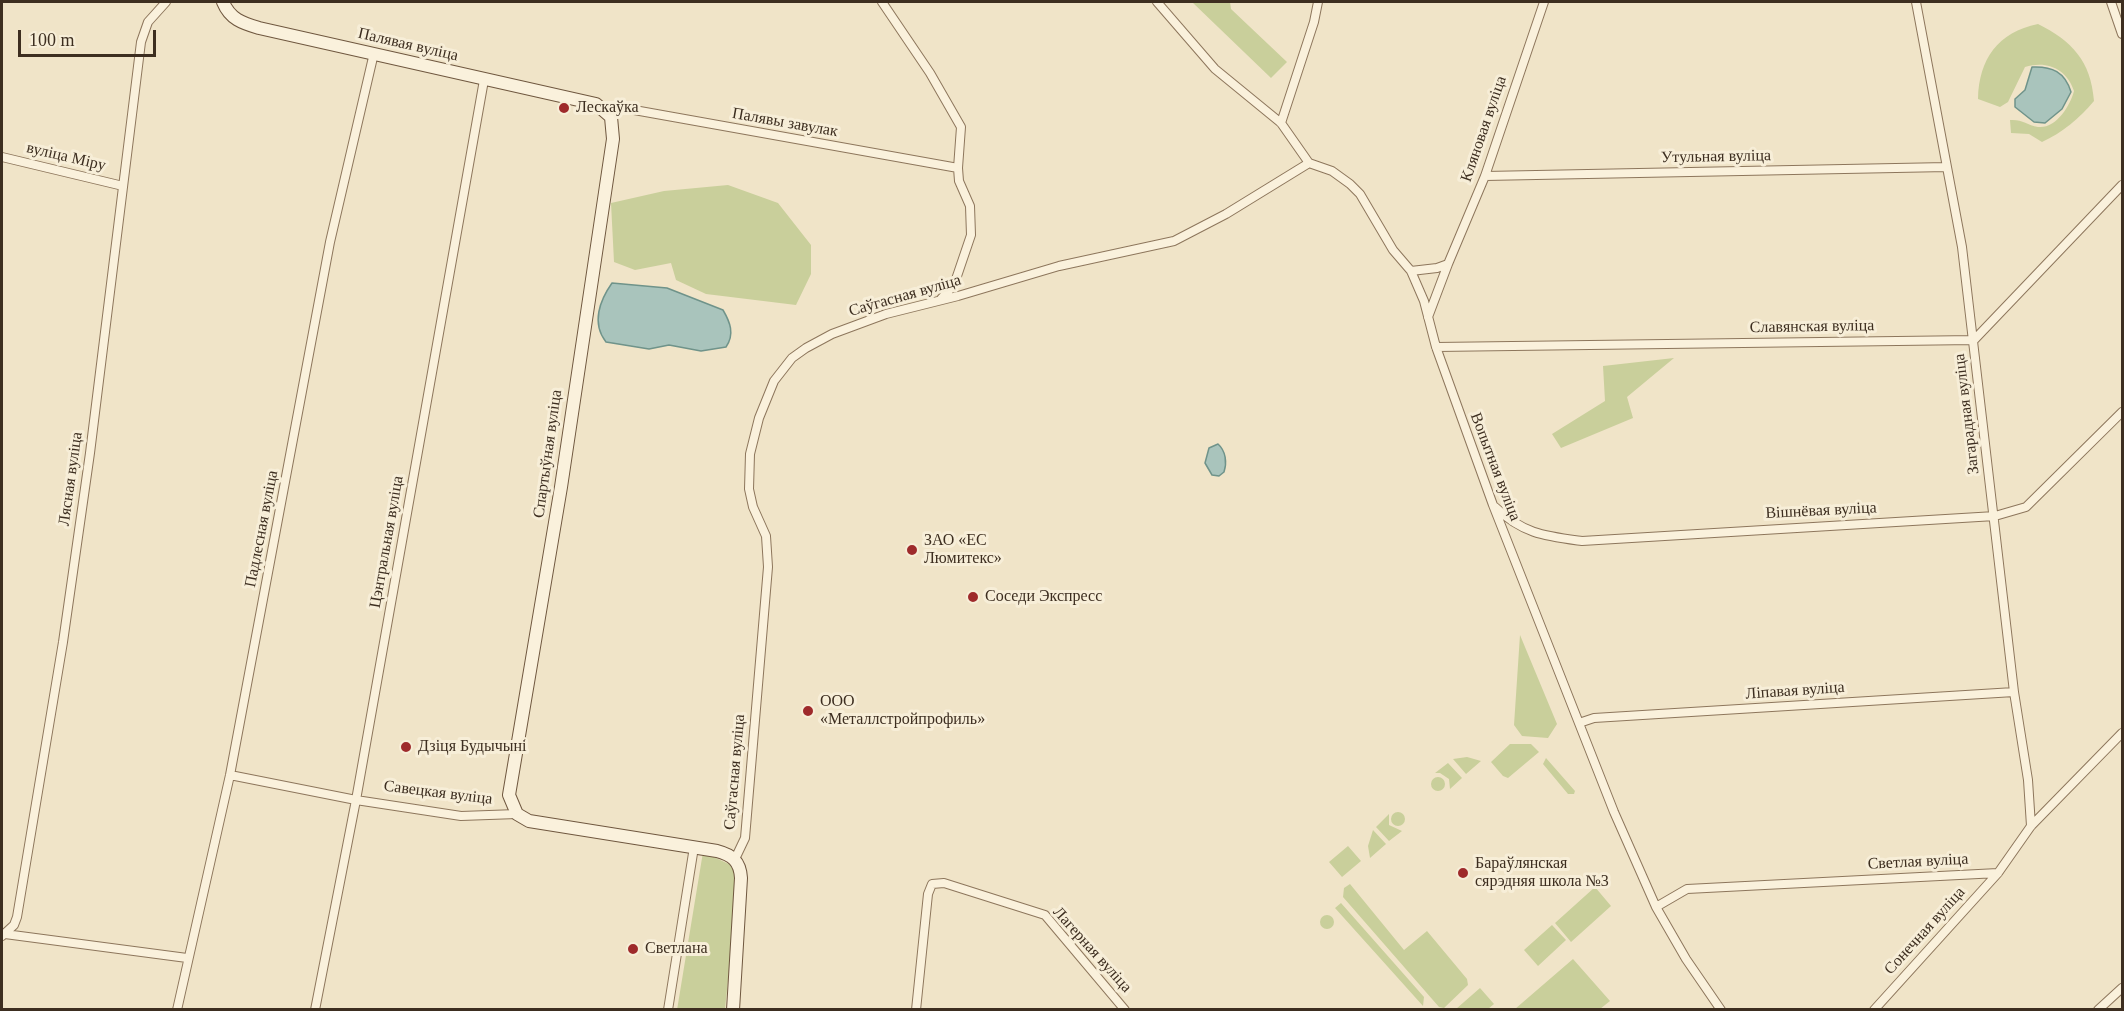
<!DOCTYPE html>
<html>
<head>
<meta charset="utf-8">
<style>
	body { margin:0 }
	#map { position:relative; width:2124px; height:1011px; overflow:hidden; background:#f0e4c8; font-family:Georgia,serif }
	canvas { display:block }
	.frame { position:absolute; inset:0; border:3px solid #3d2e20; pointer-events:none }
	.scale { position:absolute; left:18px; top:30px; width:138px; height:27px; box-sizing:border-box; border:3px solid #3d2e20; border-top:0; padding-left:8px; font-size:18px; line-height:21px; white-space:nowrap; color:#3d2e20; -webkit-text-stroke:4px #f7eed8; paint-order:stroke }
</style>
</head>
<body>
<div id="map">
<canvas width="2124" height="1011"></canvas>
<div class="frame"></div>
<div class="scale">100 m</div>
</div>
<script>
const context = document.querySelector('canvas').getContext('2d');
context.lineJoin = 'round';
function fill(path, color) {
  context.fillStyle = color;
  context.fill(path, 'evenodd');
}
function trace(path, color, width, dash) {
  context.strokeStyle = color;
  context.lineWidth = width;
  context.lineCap = dash ? 'butt' : 'round';
  context.setLineDash(dash || []);
  context.stroke(path);
}
function label(font, color, halo, rows, align = 'center') {
  context.font = font + ' Georgia,serif';
  context.lineWidth = 6;
  context.setLineDash([]);
  context.textBaseline = 'middle';
  context.strokeStyle = halo;
  context.fillStyle = color;
  for (const [text, x, y, turn = 0] of rows) {
    context.save();
    context.translate(x, y);
    context.rotate((+turn || 0) * Math.PI / 180);
    context.textAlign = isNaN(turn) ? turn : align;
    if (halo) context.strokeText(text, 0, 0);
    context.fillText(text, 0, 0);
    context.restore();
  }
}
fill(new Path2D(`
	M1192 2H1230L1231 9 1287 62 1271 78Z
	M2038 24C2072 41 2091 61 2094 101 2080 118 2062 133 2042 142L2029 134 2011 133 2010 120C2022 119 2027 125 2038 127 2056 129 2070 106 2074 91 2067 69 2047 60 2025 67L2008 102 2000 107 1978 99C1979 59 1998 32 2038 24Z
	M728 185 778 203 811 245V274L796 305 706 294 676 280 671 263 635 270 614 262 611 203 664 191Z
	M1674 358 1627 397 1633 418 1561 448 1552 434 1605 401 1603 366Z
	M1520 635 1557 724 1548 738 1522 736 1514 725Z
	M1510 744H1531L1539 752 1508 778 1503 776 1491 762Z
	M1467 757 1481 761 1466 774 1453 759Z
	M1546 758 1575 791 1574 794H1568L1543 764Z
	M1448 763 1462 778 1450 789 1449 779 1440 773H1435Z
	M1431 784a7 7 0 1 1 14 0a7 7 0 1 1-14 0Z
	M1391 819a7 7 0 1 1 14 0a7 7 0 1 1-14 0Z
	M1389 814V825L1402 831 1389 841 1376 827Z
	M1373 830 1386 844 1370 858 1368 846Z
	M1348 846 1361 861 1342 877 1329 862Z
	M703 852 733 866 738 883 725 1009 677 1010Z
	M1350 884 1404 950 1427 931 1467 979 1468 985 1444 1008 1439 1007 1343 897 1344 888Z
	M1595 887 1611 906 1571 942 1555 923Z
	M1341 903 1424 997 1423 1006 1335 908Z
	M1320 922a7 7 0 1 1 14 0a7 7 0 1 1-14 0Z
	M1552 925 1566 940 1538 966 1524 950Z
	M1573 959 1610 1001 1600 1009H1515Z
	M1480 988 1494 1004 1488 1009H1456Z`), '#c9cf9b');
const water = new Path2D(`
	M2032 67C2052 66 2065 72 2071 92L2062 109 2045 123 2034 122 2015 107V99L2025 90Z
	M612 283 667 288 723 310C730 322 735 334 726 347L701 351 669 345 649 349 606 342C591 323 600 300 612 283Z
	M1218 444C1226 451 1227 463 1224 472L1219 476 1212 475 1205 463 1209 448Z`);
fill(water, '#a9c4bc');
trace(water, '#6f938a', 1.5);
const street = new Path2D(`
	M882 2 930 73 961 127 958 168 959 181 970 206 971 235 954 285 941 299
	M1157 2 1215 69 1281 123 1309 163 1332 171 1350 184 1360 194 1393 250 1411 271 1424 301 1436 347 1493 505 1614 812 1656 907 1686 959 1721 1010
	M1916 2 1962 247 2014 692 2028 780 2031 826
	M2111 2 2122 34
	M608 114 623 108 958 168
	M1281 123 1314 22 1318 2
	M2 157 123 186
	M1485 176 1947 167
	M1411 271 1437 268 1448 264 1485 176 1544 2
	M1428 317 1448 264
	M1436 347 1974 340 2122 185
	M1495 507C1523 534 1545 536 1582 541L1995 516 2026 507 2122 412
	M1579 723 1594 718 2014 692
	M230 775 356 800 461 816 517 814
	M735 859 745 838 768 567 766 536 753 507 749 489 750 454 759 418 774 381 792 358 806 348 832 334 886 314 958 296 1059 266 1174 241 1226 214 1309 163
	M1656 907 1687 889 1998 873
	M5 934 187 958
	M2 936 14 925 17 917 63 642 90 453 141 42 148 22 166 2
	M177 1010 230 775 330 242 374 53
	M315 1010 356 800 484 80
	M668 1010 694 847
	M916 1010 928 894 932 884 944 883 1045 915 1125 1010
	M1874 1010 1998 873 2031 826 2122 733
	M2098 1010 2122 988`);
const secondary = new Path2D(`
	M223 2C230 19 242 23 259 28L596 104 611 117 613 139 561 487 509 795 517 814 529 821 717 851C732 855 740 861 741 878L733 1010`);
trace(street, '#8d765c', 10);
trace(secondary, '#6f573f', 14);
trace(street, '#faf1dc', 8);
trace(secondary, '#faf1dc', 12);
for (const [x, y, r, color] of [
	[564,108,6,"#9e2a2b"],
	[912,550,6,"#9e2a2b"],
	[973,597,6,"#9e2a2b"],
	[808,711,6,"#9e2a2b"],
	[406,747,6,"#9e2a2b"],
	[1463,873,6,"#9e2a2b"],
	[633,949,6,"#9e2a2b"]
]) {
  const dot = new Path2D();
  dot.arc(x, y, r, 0, 2 * Math.PI);
  context.fillStyle = color;
  context.fill(dot);
  trace(dot, '#f7eed8', 2);
}
label('16px', '#3d2e20', '#f7eed8', [
	["Палявая вуліца",408,45,13],
	["Палявы завулак",785,123,10],
	["Кляновая вуліца",1484,129,-71],
	["вуліца Міру",66,157,13],
	["Утульная вуліца",1716,157,-1],
	["Саўгасная вуліца",905,296,-16],
	["Славянская вуліца",1812,327,-1],
	["Загарадная вуліца",1967,414,-97],
	["Спартыўная вуліца",548,454,-82],
	["Вопытная вуліца",1495,467,69],
	["Лясная вуліца",71,479,-82],
	["Вішнёвая вуліца",1821,511,-3],
	["Падлесная вуліца",262,529,-79],
	["Цэнтральная вуліца",387,542,-80],
	["Ліпавая вуліца",1795,691,-4],
	["Саўгасная вуліца",735,772,-85],
	["Савецкая вуліца",438,793,7],
	["Светлая вуліца",1918,862,-3],
	["Сонечная вуліца",1925,931,-48],
	["Лагерная вуліца",1092,950,48]
]);
label('16px', '#3d2e20', '#f7eed8', [
	["Лескаўка",576,108],
	["ЗАО «ЕС",924,541],
	["Люмитекс»",924,559],
	["Соседи Экспресс",985,597],
	["ООО",820,702],
	["«Металлстройпрофиль»",820,720],
	["Дзіця Будычыні",418,747],
	["Бараўлянская",1475,864],
	["сярэдняя школа №3",1475,882],
	["Светлана",645,949]
], 'left');
</script>
</body>
</html>
